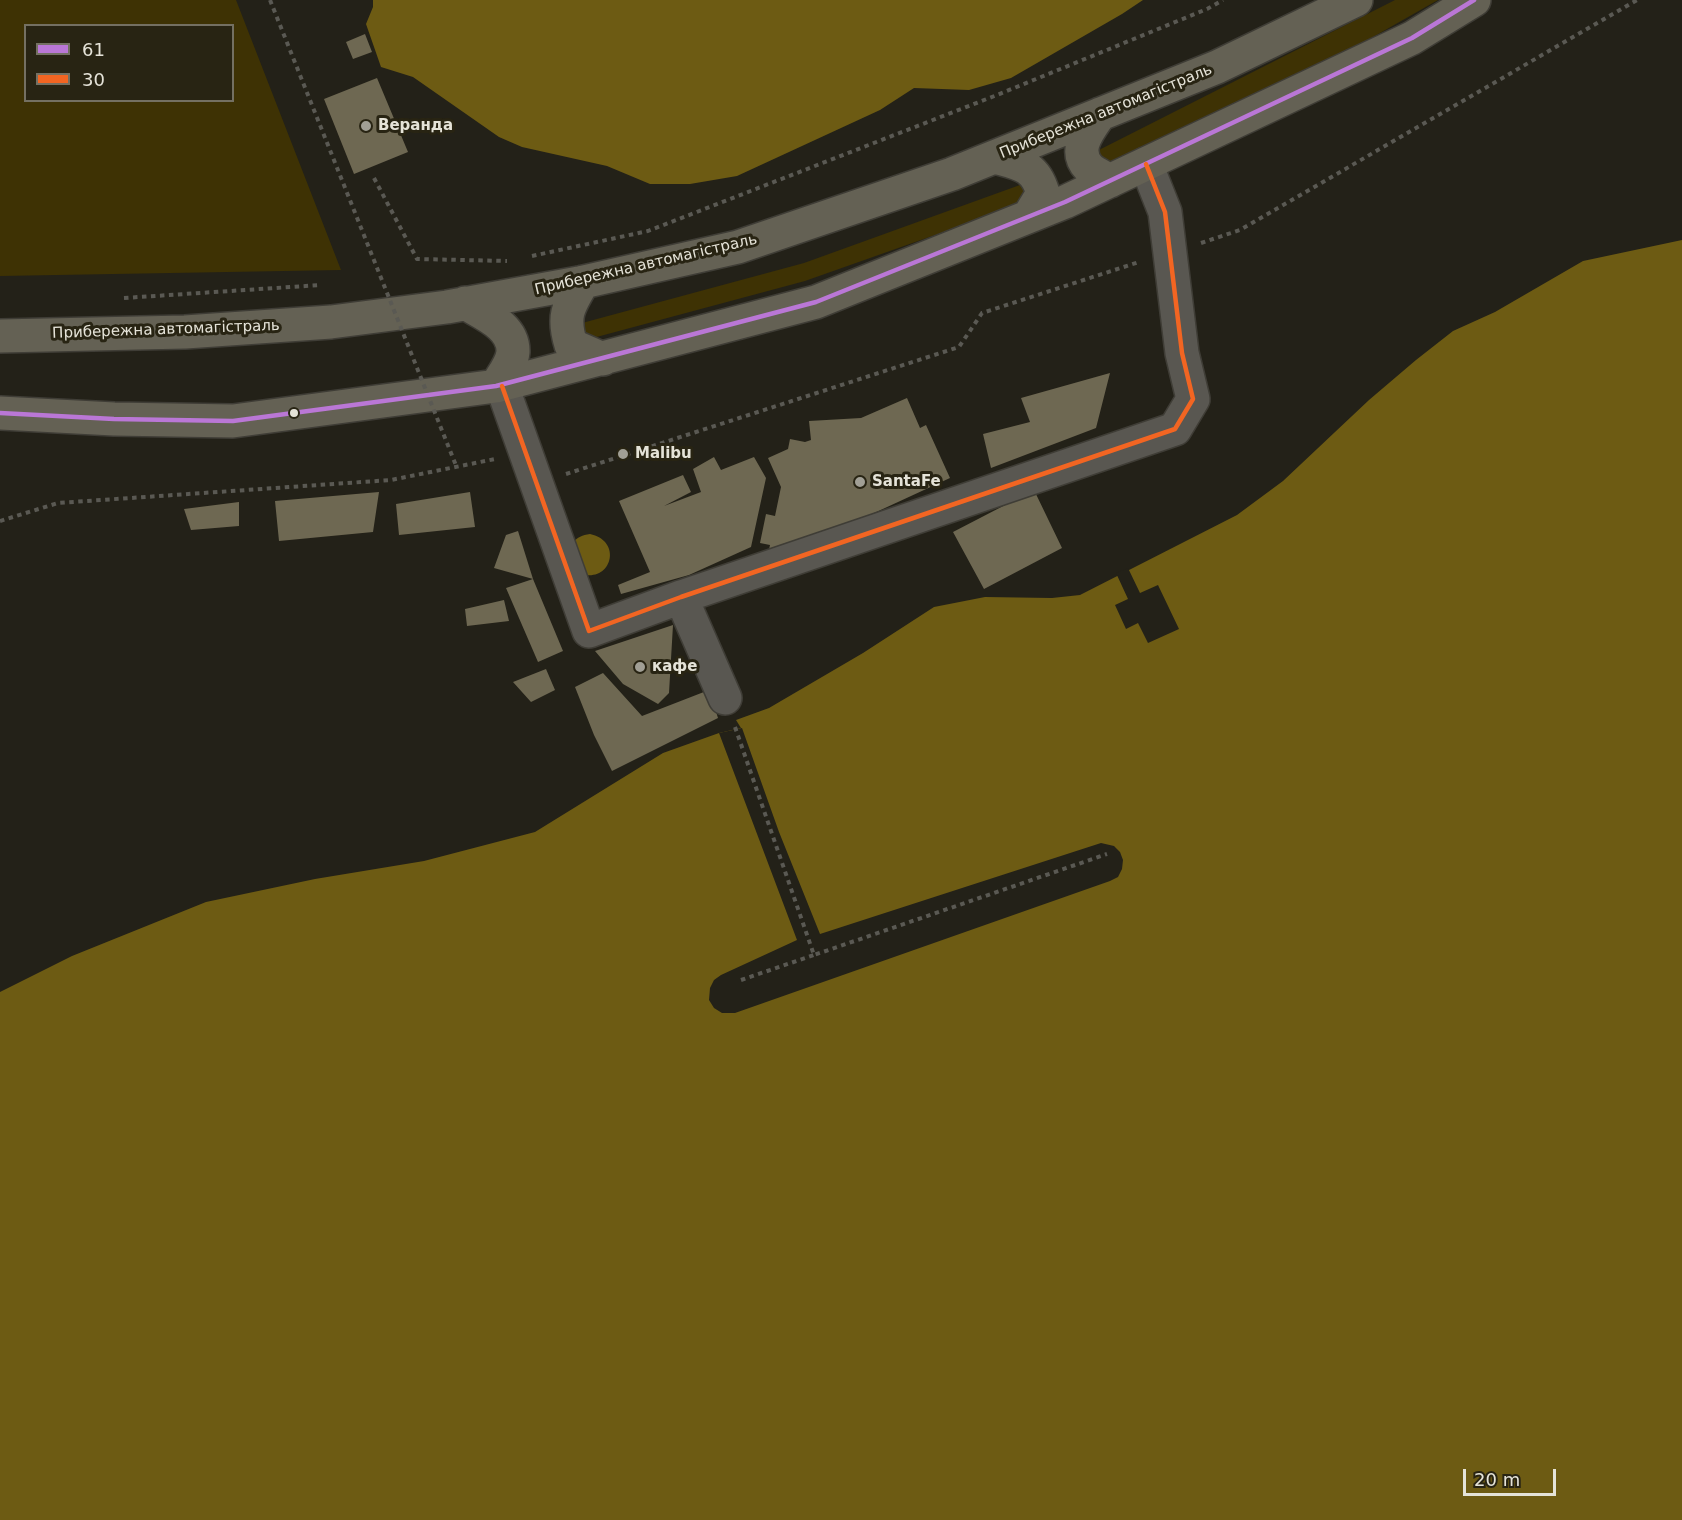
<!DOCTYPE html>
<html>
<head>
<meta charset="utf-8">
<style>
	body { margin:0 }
	#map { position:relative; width:1682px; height:1520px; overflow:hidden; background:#232118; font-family:"DejaVu Sans",sans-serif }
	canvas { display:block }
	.legend { position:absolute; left:24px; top:24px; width:210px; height:78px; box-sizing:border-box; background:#282413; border:2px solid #747062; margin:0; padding:8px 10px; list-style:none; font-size:18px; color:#e5e3d8 }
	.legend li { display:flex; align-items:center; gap:12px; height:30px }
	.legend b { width:30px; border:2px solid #747062 }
	.scale { position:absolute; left:1463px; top:1469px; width:93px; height:27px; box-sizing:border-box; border:3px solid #e5e3d8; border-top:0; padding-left:8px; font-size:18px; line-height:21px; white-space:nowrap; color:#e5e3d8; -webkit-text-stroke:4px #282413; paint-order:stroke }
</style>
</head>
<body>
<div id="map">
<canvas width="1682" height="1520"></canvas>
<ul class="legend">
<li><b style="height:8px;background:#ba77d6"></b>61</li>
<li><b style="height:8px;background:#f26522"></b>30</li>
</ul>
<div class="scale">20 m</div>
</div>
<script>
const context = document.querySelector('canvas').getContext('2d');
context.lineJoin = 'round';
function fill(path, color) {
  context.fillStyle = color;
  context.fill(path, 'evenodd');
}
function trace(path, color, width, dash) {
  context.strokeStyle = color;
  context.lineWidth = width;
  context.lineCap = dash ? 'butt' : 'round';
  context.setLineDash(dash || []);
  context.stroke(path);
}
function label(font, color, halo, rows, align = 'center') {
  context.font = font + ' "DejaVu Sans",sans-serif';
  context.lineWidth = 6;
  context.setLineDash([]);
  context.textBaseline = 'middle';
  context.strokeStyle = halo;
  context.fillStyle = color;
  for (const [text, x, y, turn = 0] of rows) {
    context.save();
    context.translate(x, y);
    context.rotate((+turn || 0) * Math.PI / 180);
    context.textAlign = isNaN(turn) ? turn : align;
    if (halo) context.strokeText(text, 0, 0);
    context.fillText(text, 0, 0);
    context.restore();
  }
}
fill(new Path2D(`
	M0 0H236L341 270 0 276ZM26 26H232V100H26Z
	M1395 0H1438L1373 37 1105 170 1093 153Z
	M1031 181 1034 200 805 281 578 342 571 326 804 263Z`), '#3e3204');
fill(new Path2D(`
	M373 0H1143L1122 14 1011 78 969 90 914 88 880 110 737 176 690 184H650L607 166 522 147 499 137 413 77 381 67 366 24 373 7Z
	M1682 240V1520H0V992L72 956 206 902 315 879 424 861 535 832 663 753 719 733 741 728 736 720 769 708 863 653 934 607 985 597 1052 598 1080 595 1237 515 1283 481 1369 400 1416 360 1453 331 1495 312 1583 261Z
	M590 534C623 541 612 583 581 574L572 543C578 537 582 535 590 534Z`), '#6d5b13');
fill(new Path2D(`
	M1128 568 1140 593 1158 585 1179 629 1148 643 1138 623 1126 629 1115 605 1128 599 1116 573Z
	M742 728 779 832 820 934 1101 843 1114 846 1120 852 1123 860 1122 869 1118 877 1110 881 735 1013H722L714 1008 709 1000 710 988 714 980 721 975 797 940 719 733Z`), '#232118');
fill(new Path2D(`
	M365 34 372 52 353 59 346 42Z
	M377 78 408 152 354 174 324 99Z
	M1110 373 1096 428 991 468 983 434 1030 422 1021 398Z
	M907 398 920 428 926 425 950 478 807 544 768 554 770 545 760 543 766 514 775 516 781 487 768 458 788 449 790 439 805 442 811 440 809 421 861 418Z
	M714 457 721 470 754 457 766 478 751 547 689 575 621 594 618 585 650 572 619 501 683 475 691 492 664 506 701 492 693 469Z
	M1034 490 1062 548 984 589 953 532Z
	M379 492 373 532 279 541 275 501Z
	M470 492 475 527 399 535 396 504Z
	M239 502V526L191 530 184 509Z
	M518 531 533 579 494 568 506 535Z
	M533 579 563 651 538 662 506 588Z
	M504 600 509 621 467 626 465 609Z
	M673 625 669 693 658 704 623 684 595 651Z
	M546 669 555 690 531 702 513 682Z
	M603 673 642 716 709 690 718 718 612 771 594 735 575 687Z`), '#6e6852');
const street = new Path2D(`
	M502 386 589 631 681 597 1175 429 1193 399 1182 353 1165 212 1146 164
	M681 597 725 698`);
const primary = new Path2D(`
	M1100 114C1089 130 1072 150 1089 168 1094 173 1104 177 1110 181
	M995 157C1020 164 1035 165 1043 193L1029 216
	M583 282C568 307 562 316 571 345L603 359
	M465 303C483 314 514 326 513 352 512 364 502 376 496 386
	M0 336 185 332 331 322 447 307 579 283 738 247 952 174 1217 67 1356 0
	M0 413 114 419 233 421 496 386 816 302 1065 202 1412 38 1474 0`);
trace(street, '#3f3d36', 36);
trace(primary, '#3f3d36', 36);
trace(new Path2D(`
	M374 178 417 259 507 261
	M1201 243 1240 230 1637 0
	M532 256 648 231 997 95 1207 9 1223 0
	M124 298 321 285
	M566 474 959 347 982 313 1139 262
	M0 521 58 503 391 480 495 459
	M735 727 814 955 1107 854
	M741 980 814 955`), '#5a5953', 4, [4.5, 4.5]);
trace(street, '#595751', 33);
trace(primary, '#646154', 33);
trace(new Path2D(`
	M270 0 457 468`), '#5a5953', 4, [4.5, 4.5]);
trace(new Path2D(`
	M0 413 114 419 233 421 496 386 816 302 1065 202 1412 38 1474 0`), '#ba77d6', 4.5);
trace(new Path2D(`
	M502 386 589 631 681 597 1175 429 1193 399 1182 353 1165 212 1146 164`), '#f26522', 4.5);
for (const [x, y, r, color] of [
	[366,126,6,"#a19f95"],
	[294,413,5,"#e5e3d8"],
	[623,454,6,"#a19f95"],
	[860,482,6,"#a19f95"],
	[640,667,6,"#a19f95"]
]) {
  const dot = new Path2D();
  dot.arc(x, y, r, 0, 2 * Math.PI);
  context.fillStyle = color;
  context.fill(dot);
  trace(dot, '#282413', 2);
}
label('15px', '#e5e3d8', '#282413', [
	["Прибережна автомагістраль",1106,112,-22],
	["Прибережна автомагістраль",646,265,-13],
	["Прибережна автомагістраль",166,330,-2]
]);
label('bold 15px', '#e5e3d8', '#282413', [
	["Веранда",378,126],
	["Malibu",635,454],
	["SantaFe",872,482],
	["кафе",652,667]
], 'left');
</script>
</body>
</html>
